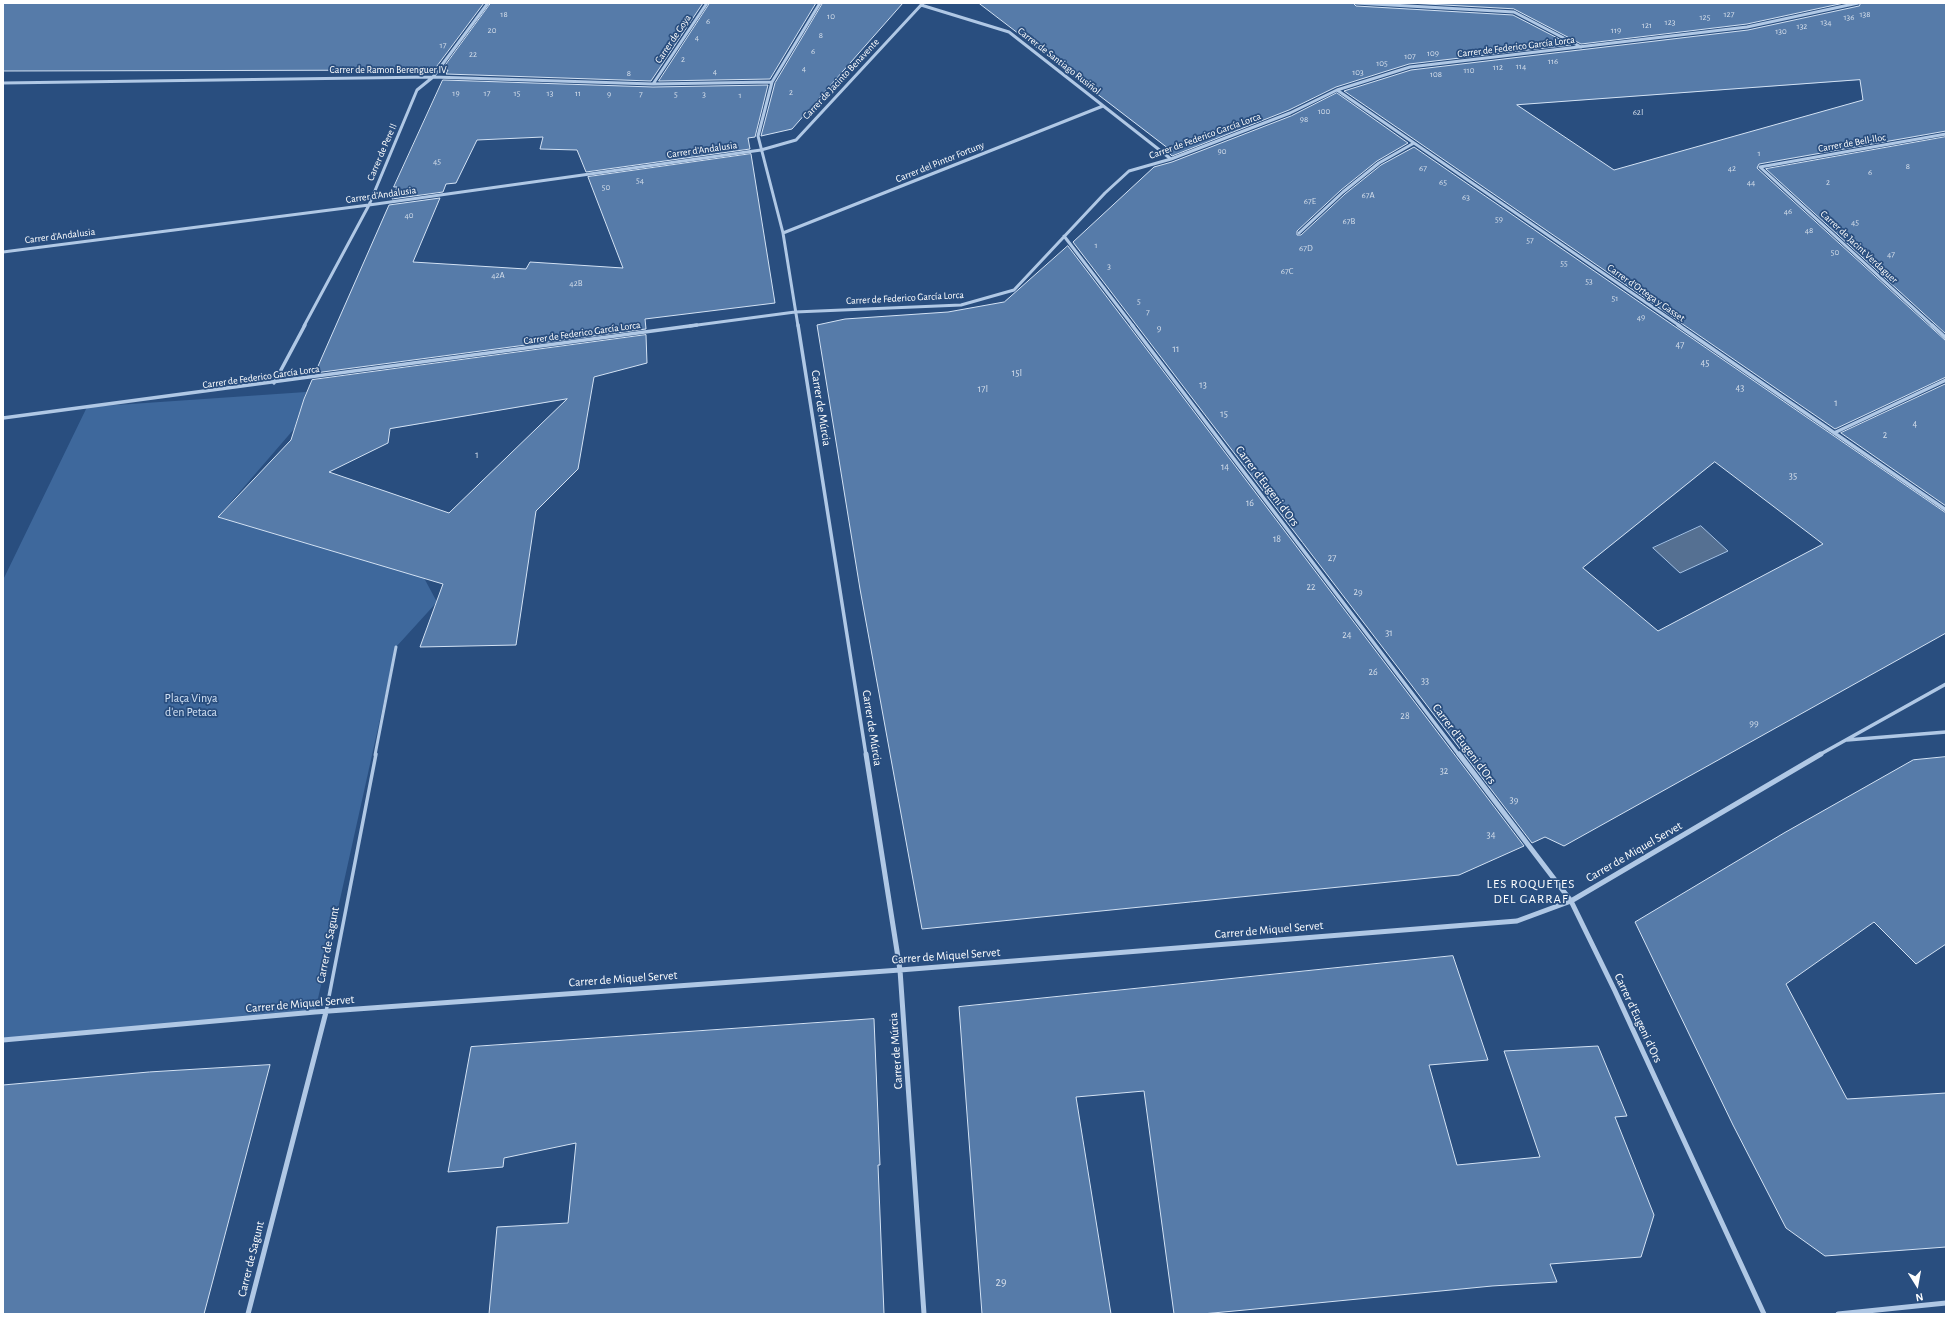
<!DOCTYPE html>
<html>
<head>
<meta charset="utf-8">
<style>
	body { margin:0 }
	#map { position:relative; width:1949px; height:1317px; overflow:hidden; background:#294e7f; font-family:"Alegreya Sans",sans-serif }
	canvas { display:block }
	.frame { position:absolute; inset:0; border:4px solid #fff; pointer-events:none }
	.north { position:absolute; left:1897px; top:1265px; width:40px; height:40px; -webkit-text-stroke:3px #294e7f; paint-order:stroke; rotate:169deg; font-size:11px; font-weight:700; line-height:16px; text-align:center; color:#fff }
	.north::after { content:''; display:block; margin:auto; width:14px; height:18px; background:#fff; clip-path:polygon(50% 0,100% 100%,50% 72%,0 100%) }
</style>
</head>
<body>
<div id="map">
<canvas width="1949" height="1317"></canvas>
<div class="frame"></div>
<div class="north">N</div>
</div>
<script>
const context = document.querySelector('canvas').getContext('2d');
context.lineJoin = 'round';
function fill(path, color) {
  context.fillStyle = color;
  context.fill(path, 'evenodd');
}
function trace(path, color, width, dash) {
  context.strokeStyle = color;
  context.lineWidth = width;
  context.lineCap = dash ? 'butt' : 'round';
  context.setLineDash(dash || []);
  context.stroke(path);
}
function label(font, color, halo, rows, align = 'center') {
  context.font = font + ' "Alegreya Sans",sans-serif';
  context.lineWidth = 3.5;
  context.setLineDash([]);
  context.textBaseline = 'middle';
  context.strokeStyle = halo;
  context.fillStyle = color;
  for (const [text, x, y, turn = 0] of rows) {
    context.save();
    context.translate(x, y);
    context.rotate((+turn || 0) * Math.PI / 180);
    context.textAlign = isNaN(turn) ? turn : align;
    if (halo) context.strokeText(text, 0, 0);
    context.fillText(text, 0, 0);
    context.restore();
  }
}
fill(new Path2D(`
	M306 392 294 429 218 517 424 578 437 602 396 647 315 1012 3 1040V580L87 407Z`), '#3e689c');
const water = new Path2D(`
	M1701 526 1728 551 1680 573 1653 548Z`);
fill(water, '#557092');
trace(water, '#a5c2e5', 1);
const building = new Path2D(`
	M3 3H484L434 70 3 71Z
	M491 3H703L651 81 446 74 448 70H442Z
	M710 3H816L770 79 659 81Z
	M823 3H903L792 129 761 136 775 83Z
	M979 3H1353L1356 6 1513 15 1571 45 1409 64 1336 87 1289 110 1172 156 1169 153 1171 151Z
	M1409 3H1844L1747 24 1581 44 1514 9Z
	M1861 3H1946V131L1759 164 1757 168 1946 341V377L1835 429 1344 91 1411 70 1748 30 1859 6ZM1860 80 1863 100 1614 170 1517 105Z
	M443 80 653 87 768 85 755 137 748 138 750 149 586 172 577 150 540 149 543 137 477 140 456 183 446 184 443 192 392 199 397 187H394Z
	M1337 93 1408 143 1377 161 1341 190 1297 231V235H1301L1345 194 1381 165 1414 147 1946 513V633L1564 846 1545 837 1532 843 1073 242 1154 167 1172 162 1291 116ZM1715 462 1823 544 1658 631 1583 568Z
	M1946 137V334L1766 169Z
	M751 154 775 303 645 319 646 329 315 373 389 205 440 198 413 262 526 269 530 262 623 268 588 177Z
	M1068 246 1129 326 1524 846 1459 875 922 929 860 589 817 325 845 319 948 312 1004 302Z
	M646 335 647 363 594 377 578 469 536 511 516 645 420 647 443 584 218 517 291 440 304 399 312 380ZM567 399 449 513 329 472 388 443 390 429Z
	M1946 384V506L1841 433Z
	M1946 757V944L1916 964 1874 922 1786 984 1847 1099 1946 1093V1247L1825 1256 1786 1228 1733 1125 1635 922 1784 833 1913 760Z
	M1453 956 1488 1060 1429 1065 1457 1165 1540 1157 1504 1051 1598 1046 1627 1116 1615 1117 1654 1215 1641 1257 1550 1264 1557 1282 1492 1286 1245 1310 1202 1314H1174L1144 1091 1076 1097 1111 1314H982L959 1007Z
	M874 1019 880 1165H878L884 1314H489L497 1227 568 1223 576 1143 504 1158 503 1167 448 1172 471 1047Z
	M270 1065 204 1314H3V1085L149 1072Z`);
fill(building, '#567ba9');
trace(building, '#d3e2f4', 1);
trace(new Path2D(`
	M375 755 396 647`), '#b0c8e5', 3);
trace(new Path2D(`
	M326 1012 376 754`), '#b0c8e5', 3.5);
trace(new Path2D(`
	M1356 3 1514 12 1581 47
	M921 5 1009 32 1171 159
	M3 83 433 77 653 84 772 82
	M653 84 707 3
	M1337 90 1680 326
	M1760 167 1933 326
	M1760 167 1946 134
	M783 233 1103 106
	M1299 233 1343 192 1379 163 1414 143
	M1064 236 1133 326
	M3 252 369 205 761 150 796 140 923 3
	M304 326 369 205 417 90 433 77 488 3
	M690 326 795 312 961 305 1014 290 1105 193 1129 171 1171 159 1290 113 1337 90 1410 67 1747 27 1858 3
	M798 326 783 233 758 136 772 82 820 3`), '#b0c8e5', 3);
trace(new Path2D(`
	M798 325 866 755
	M1132 325 1459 755
	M1678 325 1946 510
	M1932 325 1946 338
	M274 383 305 325
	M3 418 697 325
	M1834 433 1946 380
	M1847 740 1946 732
	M1819 755 1946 684`), '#b0c8e5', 3.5);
trace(new Path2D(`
	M866 754 900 970 924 1314
	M1459 754 1571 901 1615 991 1764 1314
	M3 1040 315 1012 900 970 1517 921 1571 901 1821 754
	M248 1314 326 1012
	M1838 1314 1946 1303`), '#b0c8e5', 5);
label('9px', '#d5deea', null, [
	["18",504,14],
	["127",1729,14],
	["138",1865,14],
	["10",831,16],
	["125",1705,17],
	["136",1849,17],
	["6",708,21],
	["123",1670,22],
	["134",1826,22],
	["121",1647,25],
	["132",1802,26],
	["20",492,30],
	["119",1616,30],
	["130",1781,31],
	["8",821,35],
	["4",697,37],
	["17",443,45],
	["6",813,51],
	["109",1433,53],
	["22",473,54],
	["107",1410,56],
	["2",683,59],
	["116",1553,61],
	["105",1382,63],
	["114",1521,66],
	["112",1498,67],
	["4",804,68],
	["110",1469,70],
	["4",715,71],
	["103",1358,72],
	["8",629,73],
	["108",1436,74],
	["2",791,92],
	["19",456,93],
	["17",487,93],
	["15",517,93],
	["13",550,93],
	["11",578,93],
	["9",609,94],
	["7",641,94],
	["5",676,94],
	["3",704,94],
	["1",740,95],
	["100",1324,111],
	["62I",1638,112],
	["98",1304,119],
	["90",1222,151],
	["1",1759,153],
	["45",437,161],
	["8",1908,166],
	["67",1423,168],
	["42",1732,168],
	["6",1870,172],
	["54",640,180],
	["65",1443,182],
	["44",1751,182],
	["2",1828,182],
	["50",606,187],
	["67A",1368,195],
	["63",1466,197],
	["67E",1310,201],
	["46",1788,211],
	["40",409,215],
	["59",1499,219],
	["67B",1349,221],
	["45",1855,222],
	["48",1809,230],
	["57",1530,240],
	["1",1096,245],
	["67D",1306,248],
	["50",1835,252],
	["47",1891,254],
	["55",1564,263],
	["3",1109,266],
	["67C",1287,271],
	["42A",498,275],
	["53",1589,281],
	["42B",576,283],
	["51",1615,298],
	["5",1139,301],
	["7",1148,312],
	["49",1641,317]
]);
label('10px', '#fff', '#294e7f', [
	["Carrer de Goya",673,39,-56],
	["Carrer de Federico García Lorca",1516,47,-7],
	["Carrer de Santiago Rusiñol",1059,61,38],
	["Carrer de Ramon Berenguer IV",388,70],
	["Carrer de Jacinto Benavente",841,79,-47],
	["Carrer de Federico García Lorca",1205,136,-20],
	["Carrer de Bell-lloc",1852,143,-10],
	["Carrer d'Andalusia",702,150,-8],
	["Carrer de Pere II",382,152,-67],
	["Carrer del Pintor Fortuny",940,162,-22],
	["Carrer d'Andalusia",381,195,-8],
	["Carrer d'Andalusia",60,236,-7],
	["Carrer de Jacint Verdaguer",1859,247,43],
	["Carrer d'Ortega y Gasset",1646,293,35],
	["Carrer de Federico García Lorca",905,298,-3],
	["Carrer de Federico García Lorca",582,333,-8],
	["Carrer de Federico García Lorca",261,377,-8]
]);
label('10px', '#d5deea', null, [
	["9",1159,328],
	["47",1680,345],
	["11",1176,349],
	["45",1705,363],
	["15I",1017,373],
	["13",1203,385],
	["43",1740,388],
	["17I",983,389],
	["1",1836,403],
	["15",1224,414],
	["4",1915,424],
	["2",1885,435],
	["1",477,455],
	["14",1225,467],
	["35",1793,476],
	["16",1250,503],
	["18",1277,539],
	["27",1332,558],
	["22",1311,587],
	["29",1358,592],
	["31",1389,633],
	["24",1347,635],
	["26",1373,672],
	["33",1425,681],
	["28",1405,716],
	["99",1754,723],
	["32",1444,771],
	["39",1514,800],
	["34",1491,835]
]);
label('12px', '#fff', '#294e7f', [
	["Carrer de Múrcia",821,408,81],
	["Carrer d'Eugeni d'Ors",1267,486,53],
	["Carrer de Múrcia",872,728,81],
	["Carrer d'Eugeni d'Ors",1464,744,53],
	["Carrer de Miquel Servet",1634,852,-30],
	["Carrer de Miquel Servet",1269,930,-5],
	["Carrer de Sagunt",328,945,-79],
	["Carrer de Miquel Servet",946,956,-4],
	["Carrer de Miquel Servet",623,979,-4],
	["Carrer de Miquel Servet",300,1004,-5],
	["Carrer d'Eugeni d'Ors",1638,1018,65],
	["Carrer de Múrcia",896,1051,-94],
	["Carrer de Sagunt",251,1259,-76]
]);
label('12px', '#d3e2f4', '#294e7f', [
	["Plaça Vinya",191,698],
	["d'en Petaca",191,712]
]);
label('12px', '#d5deea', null, [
	["29",1001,1282]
]);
context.letterSpacing = '1px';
label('13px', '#fff', '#294e7f', [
	["LES ROQUETES",1531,884],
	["DEL GARRAF",1531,899]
]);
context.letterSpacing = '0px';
</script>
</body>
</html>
